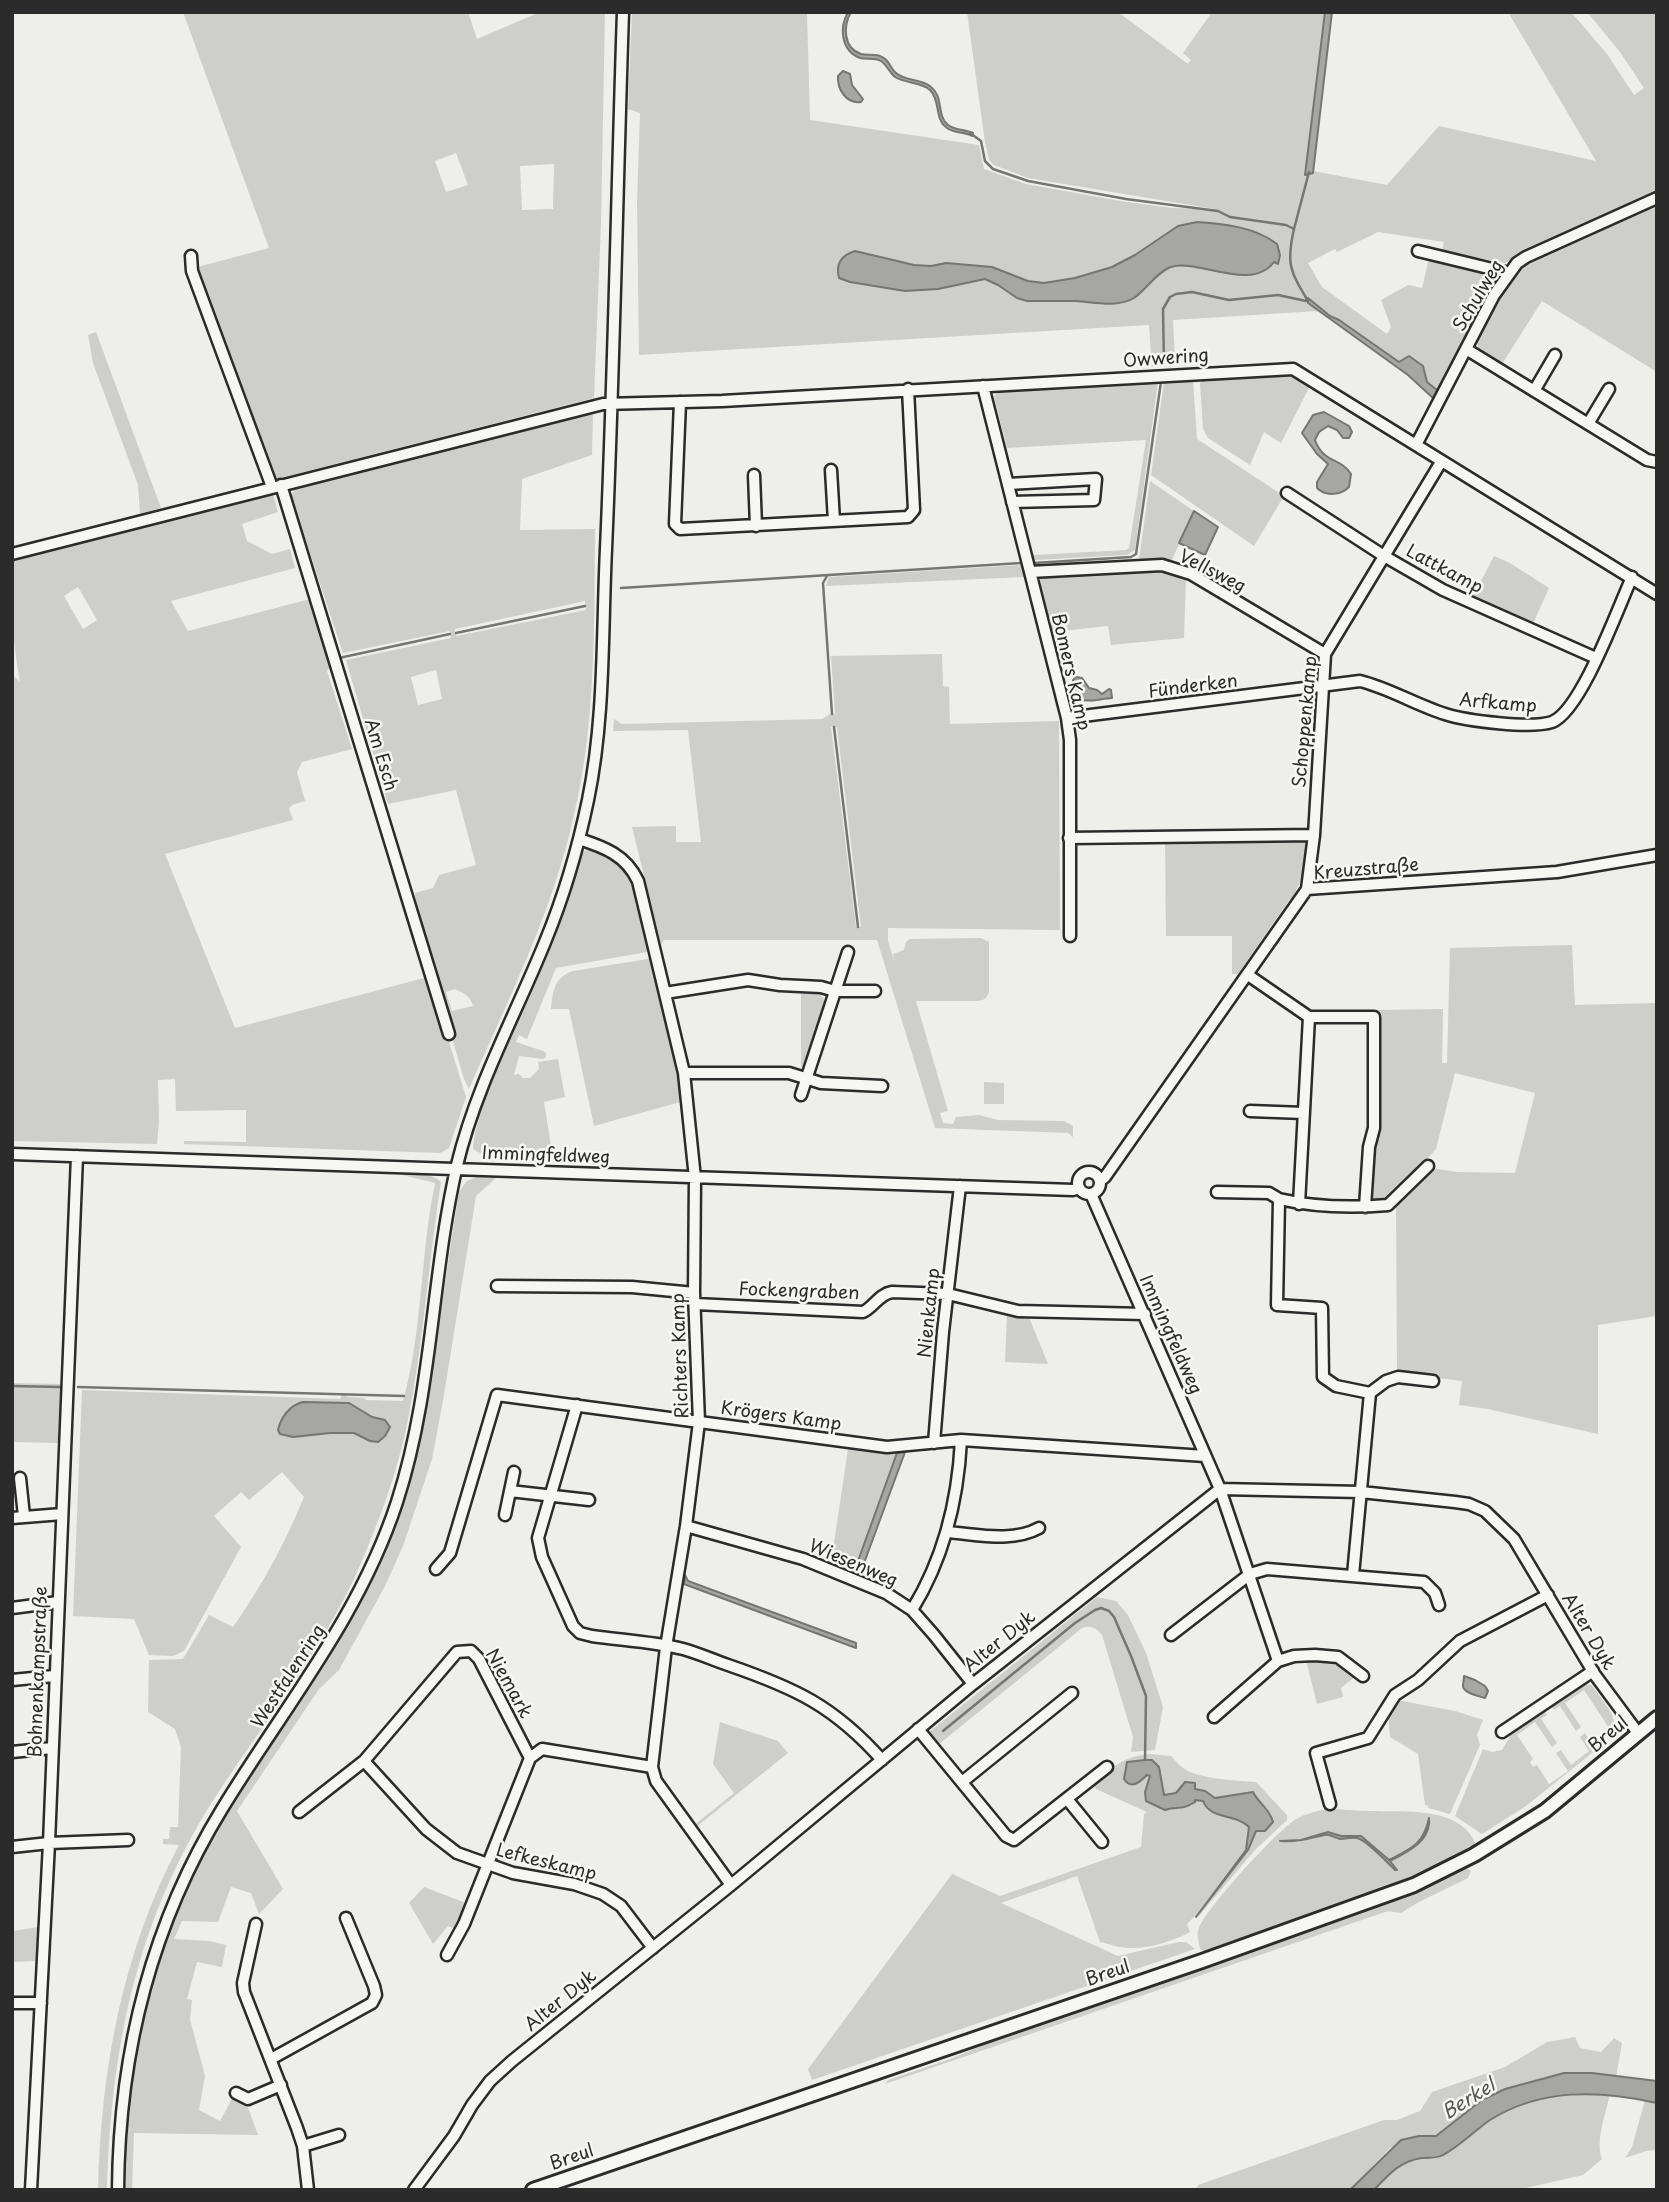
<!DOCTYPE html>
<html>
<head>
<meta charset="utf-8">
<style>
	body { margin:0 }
	#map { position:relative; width:1669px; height:2202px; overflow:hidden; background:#eeeeea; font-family:"Playpen Sans",sans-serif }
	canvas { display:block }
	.frame { position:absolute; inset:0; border:14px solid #2b2b2b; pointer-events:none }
</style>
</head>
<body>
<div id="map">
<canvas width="1669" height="2202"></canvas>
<div class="frame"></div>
</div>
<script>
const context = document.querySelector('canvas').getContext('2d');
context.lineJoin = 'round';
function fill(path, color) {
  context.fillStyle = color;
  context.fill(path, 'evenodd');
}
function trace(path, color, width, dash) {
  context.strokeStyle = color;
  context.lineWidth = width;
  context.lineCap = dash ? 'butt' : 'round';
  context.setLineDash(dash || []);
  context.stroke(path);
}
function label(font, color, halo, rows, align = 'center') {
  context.font = font + ' "Playpen Sans",sans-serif';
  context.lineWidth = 5;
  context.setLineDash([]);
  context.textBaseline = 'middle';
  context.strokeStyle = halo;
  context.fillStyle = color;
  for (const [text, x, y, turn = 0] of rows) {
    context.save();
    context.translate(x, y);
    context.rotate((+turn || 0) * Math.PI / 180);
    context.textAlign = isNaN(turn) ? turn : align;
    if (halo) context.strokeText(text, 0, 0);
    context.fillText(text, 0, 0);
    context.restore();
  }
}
fill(new Path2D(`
	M183 12H468L477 39 540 12H605L601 222 594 398 272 480 194 268 269 248ZM456 153 468 185 446 192 435 161ZM554 164 553 209 522 210 520 166Z
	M632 12H807L810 120 979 145 984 169 1026 184 1120 201 1172 208 1214 209 1028 178 994 165 989 160 985 142 967 12H1118L1188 64 1191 60 1183 53 1212 12H1325L1305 174 1313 171 1387 185 1439 126 1596 161 1508 12H1571L1607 54 1634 95 1644 88 1620 52 1587 12H1657V194L1505 263 1442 251 1444 242 1378 232 1337 252 1335 249 1308 263 1322 287 1387 334 1391 327 1381 300 1408 285 1422 288 1430 254 1488 268 1495 281 1438 391 1427 382 1425 371 1402 359 1399 362 1339 320 1330 316 1308 298 1305 299 1318 311 1173 320 1175 362C1167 363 1161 366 1152 367L1149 325 639 355 637 202 640 113 628 109Z
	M1657 204V372L1542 301 1502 364 1478 349 1477 340 1511 276 1523 264Z
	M96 332 161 508 140 514 138 485 93 363 88 335Z
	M1286 375 1298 378 1310 386 1281 443 1264 432 1250 465 1208 438 1203 429 1200 383 1203 380Z
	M1193 380 1197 439 1284 496 1254 546 1151 475 1164 382Z
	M1158 382 1135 550 1127 555 1035 560 1033 555 1126 550 1129 548 1146 440 1007 448 994 397 998 391Z
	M586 414 593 415 592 455 522 479 520 530 595 529C594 624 596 722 574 815 553 911 508 1000 469 1089L464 1079 417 917 415 893 433 888 439 875 476 865 456 790 388 804 346 660 451 638 450 631 343 653 291 496 296 488ZM585 601 586 610 456 636 455 629ZM436 670 442 699 418 705 411 677ZM455 989C464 993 470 996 473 1006L452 1011 446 992Z
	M1150 481 1194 511 1171 562 1139 559Z
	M273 494 278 512 242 524 247 541 272 554 290 549 295 568 171 601 188 631 314 598 333 663 327 671 352 749 302 762 297 772 305 801 292 805 289 808 293 820 165 854 235 1028 424 978 391 872 396 870 466 1097 449 1148 440 1153 184 1144V1141L246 1142V1110L176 1111 175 1079 158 1080 159 1121 157 1144 12 1141V674L20 682C12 642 12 602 12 561ZM78 587 97 620 83 629 64 596Z
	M1494 556 1510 563 1549 588 1532 626 1471 600Z
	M1021 565 1024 577 826 586 829 577Z
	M1151 568 1169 570 1186 576 1184 638 1111 645 1108 626 1052 632 1040 581 1041 576 1045 573Z
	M942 654 943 686 949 687 950 724 1059 721 1060 930 888 928V941L895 963 893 954 904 950 906 942 910 939 981 938 989 942V993L985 999 979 1001H916L948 1111 940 1113 943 1123 953 1124 956 1117 979 1115 998 1120 1064 1121 1073 1126V1137L1068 1133 935 1128 877 940H664L661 944 632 827 676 826V842H701L688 730 613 731 614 719 622 724 822 719 830 714H835L831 656ZM831 727H837L861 927H856Z
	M1165 841H1307L1302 877 1292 901 1290 899 1238 974H1232V936H1166Z
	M590 848 617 859 632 875 651 950 647 952 556 968 527 1039 519 1035 516 1042 543 1051 546 1053V1057L543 1059 519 1056 514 1075 519 1074 523 1078H530L539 1069 538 1062 558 1059 565 1097 544 1102 553 1158 541 1157 540 1163C519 1157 492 1162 473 1149 475 1116 501 1058 515 1027 538 971 561 915 580 857L583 852Z
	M1572 945 1575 1005 1657 1003V1316L1598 1325V1434L1488 1409 1459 1405 1462 1381 1397 1373 1396 1199 1405 1192 1433 1160 1432 1168 1457 1172 1515 1173 1535 1093 1455 1073 1436 1149 1401 1188 1379 1205H1373L1370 1200 1373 1147 1377 1125 1376 1010 1443 1009 1442 1063H1447L1450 948Z
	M648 959H654L679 1068 684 1101 594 1126 569 1009H551C553 990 554 978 573 971Z
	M801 990C813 991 822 991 826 1004L807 1066 801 1067Z
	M984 1082 1004 1083V1104H984Z
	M395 1173C410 1174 429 1171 441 1182 428 1265 423 1351 405 1434 395 1478 379 1521 361 1563 324 1649 263 1723 212 1802 136 1923 111 2049 107 2190H98C101 2069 122 1953 179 1845L163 1844V1839H169L170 1827H178L181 1747 175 1729 148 1712 149 1660 183 1659 209 1615 233 1627C262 1586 285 1543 304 1497L282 1472 249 1500 241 1492 214 1516 241 1547 184 1651 173 1656 149 1655 134 1619 73 1616 82 1390 340 1399 342 1394H347V1397L364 1398 366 1400 403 1401C423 1330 420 1255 435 1183Z
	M479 1176 497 1177 476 1196 444 1395 432 1459 403 1546 385 1586 339 1670 319 1689 237 1811 283 1889 259 1914 251 1893 231 1887 218 1922 182 1921 174 1939 209 1941 226 1945 222 1967 197 1962 187 1999 192 2000 190 2019 205 2076 199 2110 220 2121 233 2097 247 2105 258 2135 134 2133 132 2190H123C125 2082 139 1996 182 1897 192 1872 203 1847 217 1824 270 1738 336 1658 377 1564 429 1446 438 1317 459 1192L467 1181Z
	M1007 1314 1028 1315 1048 1364 1005 1362Z
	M12 1383 61 1384 58 1443 12 1442Z
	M848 1449 883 1453H897L854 1572 831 1563Z
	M1097 1597 1116 1601 1128 1615 1146 1653 1163 1707 1155 1750 1131 1752 1133 1737 1102 1635C1097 1628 1090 1625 1082 1628L938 1745 929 1732Z
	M1306 1660 1331 1662 1357 1675 1341 1688 1343 1697 1317 1704Z
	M1584 1684 1592 1685C1602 1701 1619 1715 1613 1734L1584 1690 1565 1703 1581 1727 1576 1731 1560 1706 1554 1710 1551 1706Z
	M1397 1700 1455 1711 1483 1720 1477 1735 1480 1745 1450 1814 1428 1808V1806L1425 1805 1418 1754 1390 1737 1388 1711Z
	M1544 1711 1547 1715 1541 1719 1557 1743 1552 1747 1535 1722 1517 1735 1533 1759 1530 1762 1533 1767 1537 1765 1549 1784 1568 1771 1556 1753 1561 1750 1571 1765 1589 1751 1580 1737 1585 1733 1594 1747 1607 1741 1526 1806 1482 1834 1455 1816 1483 1749 1492 1752 1502 1750 1512 1733Z
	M720 1722 778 1741 788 1753 695 1828 693 1826 734 1793 713 1764Z
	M1151 1754 1171 1756C1175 1760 1179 1765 1183 1768 1198 1779 1238 1781 1256 1782L1287 1815V1820L1255 1850 1197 1918 1195 1916 1187 1924 1190 1932C1174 1941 1148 1949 1129 1948 1120 1948 1109 1944 1100 1942L1077 1876 1001 1903 1118 1956 1179 1942H1186L1195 1949 812 2080 808 2069 952 1874 1000 1896 1141 1847 1144 1814 1147 1812 1096 1789 1093 1783C1112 1767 1126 1755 1151 1754ZM1159 1767 1164 1795 1176 1793 1182 1784 1185 1782 1194 1783 1195 1789 1215 1798 1244 1793 1268 1809 1262 1830 1254 1833 1248 1850 1209 1900 1246 1850 1249 1827C1235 1813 1210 1820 1202 1801 1193 1798 1187 1804 1179 1809L1172 1807 1165 1810 1146 1801 1145 1794 1151 1777 1147 1775Z
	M1327 1809C1342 1809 1356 1811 1371 1811 1404 1812 1462 1806 1476 1845 1388 1891 1299 1920 1206 1952L1200 1949C1199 1942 1196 1935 1199 1928 1207 1907 1276 1832 1296 1819 1305 1814 1316 1811 1327 1809ZM1427 1828C1424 1846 1405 1854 1390 1861L1396 1869 1395 1870C1385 1859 1373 1851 1363 1839L1352 1837 1341 1839 1329 1834 1297 1842 1290 1841 1302 1840 1328 1832 1341 1836 1354 1835 1369 1842 1370 1845 1389 1860C1404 1852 1421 1845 1427 1828Z
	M1465 1867 1471 1871 1468 1878 1419 1902 1401 1913 1388 1911 885 2084 888 2080 950 2059 1008 2035 1366 1912 1418 1890Z
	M424 1887 466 1903 456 1929 448 1926 433 1944 409 1903Z
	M39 1927 38 1961 12 1962V1931Z
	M1575 2037 1580 2048 1601 2052 1614 2038 1622 2043 1616 2077 1592 2073H1564L1505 2089 1436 2136H1419L1390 2148 1350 2190H1196L1198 2185 1384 2120H1397L1420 2111 1432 2092 1505 2067 1547 2042Z
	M1581 2093 1610 2094C1606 2113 1595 2141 1602 2159L1583 2175 1517 2190H1374C1387 2176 1398 2163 1417 2159 1424 2157 1432 2159 1439 2157 1452 2154 1464 2139 1475 2131 1507 2107 1541 2096 1581 2093Z
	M1645 2100 1657 2103V2150L1646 2151 1625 2158 1632 2147Z`), '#cececa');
const water = new Path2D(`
	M848 12H851C843 26 843 48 861 54 868 56 875 53 882 57 890 61 890 68 896 73 906 82 921 78 931 87 944 97 936 115 948 125 956 131 965 129 973 133L972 136C964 131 955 134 947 128 934 119 941 101 930 90 920 81 906 84 895 77 889 72 887 65 881 61 874 57 867 60 860 58 841 51 839 28 848 12Z
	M1325 12H1332L1313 173 1305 175Z
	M843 71 850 74 852 85 863 99 861 102C847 104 837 90 838 76Z
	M1197 222C1225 224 1255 227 1277 244L1280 255 1278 264 1274 262C1251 293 1197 258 1171 267 1158 271 1146 290 1134 298 1117 308 1094 302 1076 301 1060 301 1044 301 1027 301L1017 298 998 285 985 279 938 289 905 291 850 282 839 278C835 263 842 255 855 251L914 265 931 266 946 263 992 267 1028 281 1044 283 1075 278 1112 267 1135 255 1178 226Z
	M1308 298 1330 316 1339 320 1399 362 1409 356 1423 366 1427 382 1438 391 1434 399 1408 375 1308 303Z
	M1324 412 1349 426 1352 432 1349 438H1343L1337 430 1328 426 1319 432 1315 440C1324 464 1340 457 1351 474L1349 487C1341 495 1326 497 1317 488V482L1328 464 1317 454 1302 433 1313 415Z
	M1194 511 1218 527 1205 555 1179 543Z
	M1076 677 1082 678 1089 688 1097 690 1102 694 1109 689 1111 690 1112 698C1093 699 1071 710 1073 680Z
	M303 1402 349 1403 372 1417 385 1420 390 1427 385 1436 378 1442 370 1441 354 1433H330L293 1437 280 1434 278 1430C281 1417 290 1405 303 1402Z
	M905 1452 860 1574 854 1572 897 1453Z
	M685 1575 688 1581 856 1643V1648L684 1584Z
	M1464 1676 1475 1680 1485 1686 1488 1691 1485 1698C1479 1696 1463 1693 1463 1686 1463 1683 1464 1679 1464 1676Z
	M1145 1760H1152L1159 1767 1164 1795 1176 1793 1185 1782 1195 1783V1789L1205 1791 1215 1798 1253 1792C1259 1804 1270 1809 1273 1822L1265 1831H1256L1248 1850 1196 1917 1246 1850 1249 1827C1235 1813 1210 1820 1203 1801L1195 1800V1802C1179 1812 1178 1805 1165 1810L1146 1801 1145 1792 1150 1776 1147 1775C1140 1782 1131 1790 1124 1779L1127 1762Z
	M1429 1818C1431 1841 1408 1852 1390 1861L1397 1870H1395C1388 1863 1365 1839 1357 1838 1351 1837 1346 1839 1340 1839 1333 1837 1331 1834 1324 1835 1307 1839 1298 1842 1280 1841L1301 1840 1328 1832 1341 1836H1361L1389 1860C1411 1849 1424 1844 1429 1818Z
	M1564 2073H1592L1657 2081V2103C1600 2090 1541 2088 1490 2120 1474 2131 1460 2146 1443 2155 1436 2159 1429 2157 1422 2158 1400 2161 1388 2175 1374 2190H1350L1401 2140 1419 2136H1436L1482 2100 1505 2089Z`);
fill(water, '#a6a6a3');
trace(water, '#757573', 2);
trace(new Path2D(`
	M970 133 981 141 985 161 993 169 1028 181 1126 199 1218 211 1230 217 1286 225 1294 229C1286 264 1290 271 1308 301
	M1294 229 1309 172
	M1164 362 1163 309 1170 297 1176 294 1192 292 1229 300 1278 295 1306 301
	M1034 563 1131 557 1136 554 1161 382
	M827 576 823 583 832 714
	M621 588 1021 563
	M456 633 585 606
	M339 658 450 634
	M834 727 858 927
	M12 1386 60 1387
	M78 1387 404 1396
	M943 1731 1075 1623 1095 1610 1101 1608 1109 1611 1114 1617 1131 1656 1146 1696 1145 1760`), '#757573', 2.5);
const minor = new Path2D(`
	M1418 251 1509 273
	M191 256 192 271 272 487
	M1466 349 1647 460 1657 462
	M983 386 1067 718 1070 740V936
	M1534 391 1555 355
	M680 402 675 524 680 529 908 517 914 510 908 389
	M1588 424 1609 389
	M1416 445 1494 295 1517 263 1526 257 1657 198
	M831 470 834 521
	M754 475 756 526
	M1008 484 1096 479 1094 500 1012 502
	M281 485 449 1034
	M1287 493 1384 556 1443 590 1596 658
	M12 554 603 404 722 401 1293 369 1657 594
	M1030 572 1162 565 1191 574 1325 654
	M1067 718 1360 681C1389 688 1416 705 1445 714 1467 721 1531 729 1552 722 1581 711 1618 608 1632 577
	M1069 838 1314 835
	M579 839C604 847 626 855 638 881L684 1073 695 1178 694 1293 699 1422 686 1526 666 1647 652 1767 656 1781 731 1885
	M1307 889 1557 872 1657 855
	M1248 975 1309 1017 1299 1204
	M665 993 748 980 780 985 821 987 835 991H875
	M1309 1017H1374V1128L1369 1147 1365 1207
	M684 1073H789L821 1083 882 1086
	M801 1095 848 952
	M1250 1111 1304 1113
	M12 1154 1073 1190 1079 1188
	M1078 1183a11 11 0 1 1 22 0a11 11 0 1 1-22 0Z
	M1100 1181 1105 1177 1307 889 1314 835 1325 654 1441 462
	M1217 1192 1269 1193 1279 1199
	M1091 1194 1220 1489 1278 1661
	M497 1286 632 1287 694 1293
	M695 1304 863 1312C874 1307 879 1294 892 1292L948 1294 1018 1311 1145 1314
	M1370 1393 1386 1381 1398 1377 1433 1381
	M577 1405 538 1538 542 1557 573 1626 580 1633 592 1636C620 1640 656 1642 683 1649 698 1653 713 1660 728 1665 795 1688 834 1706 882 1760
	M934 1443 943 1332 960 1186
	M20 1478 24 1516
	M510 1491 514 1472
	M505 1515 510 1491 589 1500
	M12 1518 62 1514
	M686 1526 803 1559 886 1593 912 1610 934 1635 973 1684
	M947 1532C976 1534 1012 1543 1039 1528
	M436 1569 450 1553 497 1395 887 1447 961 1440 1205 1456
	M1353 1575 1370 1393 1336 1386 1323 1377 1322 1308 1277 1305 1279 1199C1314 1207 1352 1208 1388 1205L1428 1166
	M12 1608 58 1602
	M912 1610C944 1558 958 1501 961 1440
	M1171 1635 1250 1574 1267 1569 1424 1582 1435 1593 1439 1605
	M12 1680 54 1676
	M1214 1717 1278 1661 1294 1656 1315 1655 1338 1657 1363 1676
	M918 1729 1006 1836 1014 1840 1107 1767
	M1502 1732 1593 1671
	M12 1752 52 1748
	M364 1761 426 1829 457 1853 513 1873 574 1884 603 1894 621 1906 653 1948
	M962 1782 1072 1693
	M1067 1799 1102 1842
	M1330 1804 1316 1753 1368 1738 1395 1695 1418 1680 1460 1641 1548 1595
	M299 1812 364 1761 457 1652 471 1651 479 1659 530 1758 542 1749 652 1767
	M12 1847 49 1843 128 1840
	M256 1924 243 1983 244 1992 297 2128 303 2146 308 2190
	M447 1955 464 1924 530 1758
	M12 2003H41
	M271 2059 372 2003 376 1995 374 1986 346 1918
	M236 2093 248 2099 281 2085
	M303 2146 339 2135
	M31 2190 49 1843 77 1156
	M118 2190C119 2055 151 1925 222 1809 284 1707 359 1618 397 1502 433 1391 431 1277 457 1165 476 1086 515 1016 545 942 564 896 578 848 588 800 605 718 602 633 606 549 614 370 617 191 623 12
	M414 2190 454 2136 472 2105 490 2081 512 2061 731 1885 973 1684 1220 1489 1361 1492 1455 1502 1469 1504 1485 1511 1514 1539 1595 1675 1638 1733`);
const major = new Path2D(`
	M533 2190 1202 1961 1414 1885 1474 1855 1545 1811 1657 1718`);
trace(minor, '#2b2b2b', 15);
trace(major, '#2b2b2b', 18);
trace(minor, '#f6f6f2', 10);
trace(major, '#f6f6f2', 12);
label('18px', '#2b2b2b', '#f6f6f2', [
	["Schulweg",1479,296,-59],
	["Owwering",1166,359,-4],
	["Lattkamp",1444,570,28],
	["Vellsweg",1212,572,27],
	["Bomers Kamp",1070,672,77],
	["Fünderken",1193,687,-7],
	["Arfkamp",1498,704,5],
	["Schoppenkamp",1306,722,-85],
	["Am Esch",380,755,73],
	["Kreuzstraße",1366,870,-5],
	["Immingfeldweg",546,1156,2],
	["Fockengraben",799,1292,2],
	["Nienkamp",930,1313,-84],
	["Immingfeldweg",1170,1335,66],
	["Richters Kamp",681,1356,-92],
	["Krögers Kamp",781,1417,8],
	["Wiesenweg",853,1564,23],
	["Alter Dyk",1588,1632,59],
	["Alter Dyk",1000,1642,-39],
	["Bohnenkampstraße",39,1672,-88],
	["Westfalenring",289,1677,-57],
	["Niemark",508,1684,61],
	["Breul",1609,1735,-40],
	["Lefkeskamp",546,1863,14],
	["Breul",1108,1974,-19],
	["Alter Dyk",561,2001,-39],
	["Breul",572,2158,-19]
]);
label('italic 19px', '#565655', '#f6f6f2', [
	["Berkel",1469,2100,-32]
]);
</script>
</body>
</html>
